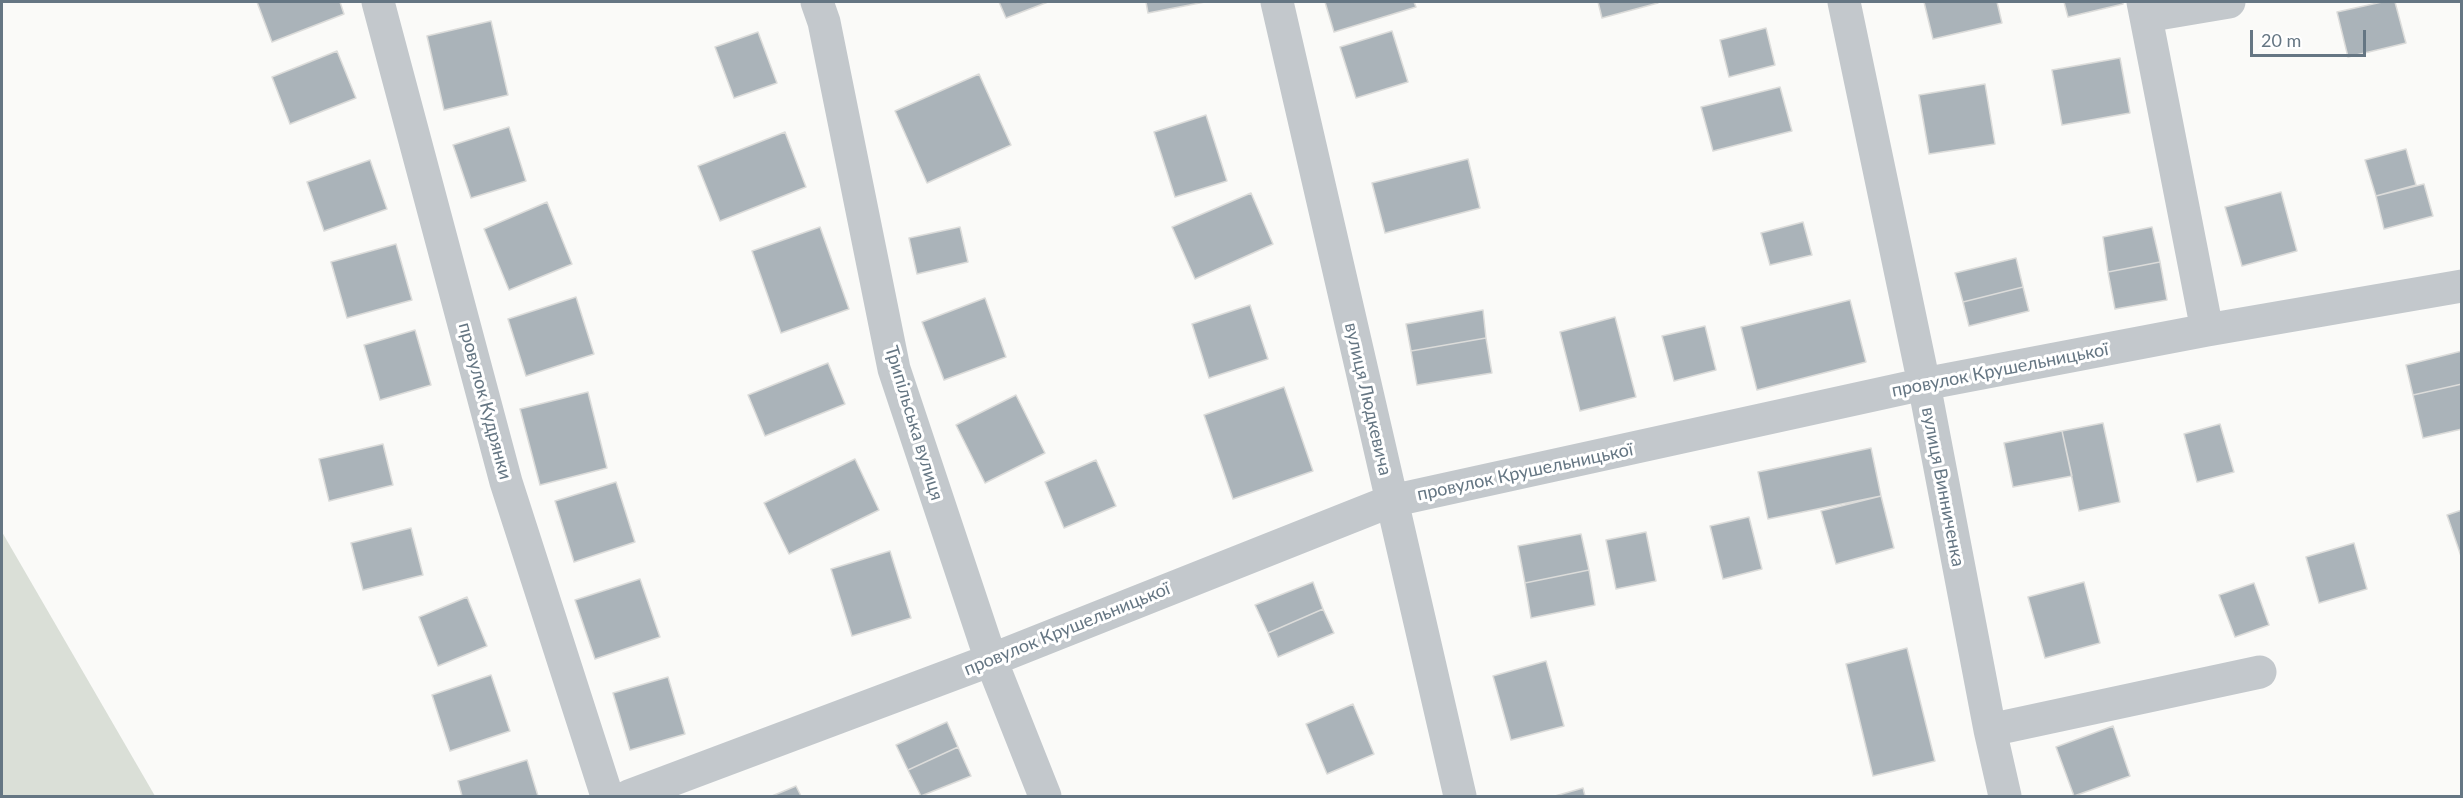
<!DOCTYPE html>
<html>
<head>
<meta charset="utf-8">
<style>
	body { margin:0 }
	#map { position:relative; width:2463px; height:798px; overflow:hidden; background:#fafaf8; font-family:Lato,sans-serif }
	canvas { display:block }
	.frame { position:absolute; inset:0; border:3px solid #657683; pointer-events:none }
	.scale { position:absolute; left:2250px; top:30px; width:116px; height:27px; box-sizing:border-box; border:3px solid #657683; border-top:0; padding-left:8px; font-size:18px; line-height:21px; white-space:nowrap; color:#657683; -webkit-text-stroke:4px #fff; paint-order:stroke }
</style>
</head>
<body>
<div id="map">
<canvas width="2463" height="798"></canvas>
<div class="frame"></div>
<div class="scale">20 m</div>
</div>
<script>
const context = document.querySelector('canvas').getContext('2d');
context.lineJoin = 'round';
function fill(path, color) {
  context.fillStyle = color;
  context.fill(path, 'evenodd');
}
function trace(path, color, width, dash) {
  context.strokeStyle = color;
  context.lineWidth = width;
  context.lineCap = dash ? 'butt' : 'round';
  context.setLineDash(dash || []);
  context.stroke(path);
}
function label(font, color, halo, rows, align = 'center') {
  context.font = font + ' Lato,sans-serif';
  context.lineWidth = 6;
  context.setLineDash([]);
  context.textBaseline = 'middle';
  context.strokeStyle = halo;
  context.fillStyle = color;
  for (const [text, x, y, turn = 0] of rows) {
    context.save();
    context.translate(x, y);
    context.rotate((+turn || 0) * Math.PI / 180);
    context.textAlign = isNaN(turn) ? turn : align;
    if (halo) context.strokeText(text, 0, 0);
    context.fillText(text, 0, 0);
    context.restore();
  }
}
fill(new Path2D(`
	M2 532 155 796H2Z`), '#dadfd7');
const building = new Path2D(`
	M257 2H340L344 14 272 42Z
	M999 2H1048L1006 18Z
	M1146 2H1205L1148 13Z
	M1325 2H1414L1416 7 1334 32Z
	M1598 2H1657L1658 3 1602 18Z
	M1924 2H1997L2002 23 1933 39Z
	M2064 2H2123V4L2068 17Z
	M2382 2H2395L2406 43 2348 57 2337 12Z
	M491 21 508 95 444 110 427 36Z
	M1766 28 1775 65 1729 77 1720 40Z
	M1392 31 1408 82 1356 98 1340 47Z
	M758 32 777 83 734 98 715 47Z
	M337 51 356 98 290 124 272 77Z
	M2120 58 2130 113 2062 125 2052 70Z
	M979 74 1011 145 927 183 895 111Z
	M1985 84 1995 144 1929 154 1919 95Z
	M1780 87 1792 131 1713 151 1701 107Z
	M1206 115 1227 181 1175 197 1154 132Z
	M509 127 526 181 471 198 453 145Z
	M785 132 806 187 720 221 698 166Z
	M2406 149 2416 185 2376 196 2365 160Z
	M1468 159 1480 208 1385 233 1372 183Z
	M370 160 387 209 324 231 307 182Z
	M2424 184 2433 216 2384 229 2376 196Z
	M2281 192 2297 251 2242 266 2225 207Z
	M1251 193 1273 244 1195 279 1172 227Z
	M547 202 572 264 509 290 484 229Z
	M1803 222 1812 255 1770 265 1761 233Z
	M820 227 849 309 781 333 752 251Z
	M960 227 968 262 917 274 909 238Z
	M2152 227 2160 262 2108 272 2103 237Z
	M396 244 412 300 347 318 331 262Z
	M2016 258 2023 287 1963 302 1955 273Z
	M2160 262 2167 300 2115 309 2108 272Z
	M2023 287 2029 311 1969 326 1963 302Z
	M576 297 594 354 526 376 508 319Z
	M985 298 1006 357 944 380 922 322Z
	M1850 300 1866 362 1757 390 1741 327Z
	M1250 305 1268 359 1209 378 1192 324Z
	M1483 310 1486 338 1411 351 1406 324Z
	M1615 317 1636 397 1580 411 1560 332Z
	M1705 326 1716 370 1674 381 1662 336Z
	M415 330 431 385 380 400 364 345Z
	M1486 338 1492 373 1417 385 1411 351Z
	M2462 351V384L2413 395 2406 365Z
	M828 363 845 404 765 436 748 395Z
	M2462 384V429L2423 438 2413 395Z
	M1284 387 1313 471 1233 499 1204 415Z
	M588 392 607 468 540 485 520 409Z
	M1016 395 1045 453 985 483 956 425Z
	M2103 423 2120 502 2079 511 2062 431Z
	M2220 424 2234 472 2197 482 2184 434Z
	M2062 431 2072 476 2013 487 2004 443Z
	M383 444 393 485 329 501 319 459Z
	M1871 448 1881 496 1768 519 1758 472Z
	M855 459 879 510 789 554 764 503Z
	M1096 460 1116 506 1064 528 1045 482Z
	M616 482 635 542 574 562 555 501Z
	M1881 496 1894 548 1836 564 1821 511Z
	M2462 510V559L2447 515Z
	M1749 517 1762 569 1723 579 1710 526Z
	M411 528 423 575 363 590 351 543Z
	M1646 532 1656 581 1616 589 1606 540Z
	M1581 534 1589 570 1525 583 1518 546Z
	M2354 543 2367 589 2319 603 2306 557Z
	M890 551 911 618 852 636 831 569Z
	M1589 570 1595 605 1531 618 1525 583Z
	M640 579 660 637 595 659 575 600Z
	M1313 582 1323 609 1268 633 1255 605Z
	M2084 582 2100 643 2045 658 2028 597Z
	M2254 583 2269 625 2235 637 2219 595Z
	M467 597 487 646 438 666 419 617Z
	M1323 609 1334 633 1278 657 1268 633Z
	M1907 648 1935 761 1873 776 1846 664Z
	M1546 661 1564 726 1511 740 1493 676Z
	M491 675 510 731 450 751 432 695Z
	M668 677 685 734 630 750 613 693Z
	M1353 704 1374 754 1327 774 1306 724Z
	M947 722 958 747 908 770 896 745Z
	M2113 726 2130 776 2074 796 2056 747Z
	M958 747 971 776 921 796 908 770Z
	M527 760 538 796H462L458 781Z
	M796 786 801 796H772Z
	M1583 788 1585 796H1555Z`);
fill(building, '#aab3b9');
trace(building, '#dcdcda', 1.5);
trace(new Path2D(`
	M378 2 506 482 607 796
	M817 2 824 22 894 369 991 660 1045 796
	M1277 2 1460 796
	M1844 2 1924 384 1990 730 2005 796
	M2143 2 2207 330
	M2146 16 2229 2
	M1990 730 2260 672
	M629 796 991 660 1391 501 1924 384 2207 330 2462 286`), '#c3c8cc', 33);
label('18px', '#657683', '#fff', [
	["провулок Крушельницької",2000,370,-11],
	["вулиця Людкевича",1368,399,77],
	["провулок Кудрянки",485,401,75],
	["Трипільська вулиця",914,423,73],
	["провулок Крушельницької",1525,472,-12],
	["вулиця Винниченка",1943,487,79],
	["провулок Крушельницької",1067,629,-22]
]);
</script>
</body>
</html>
